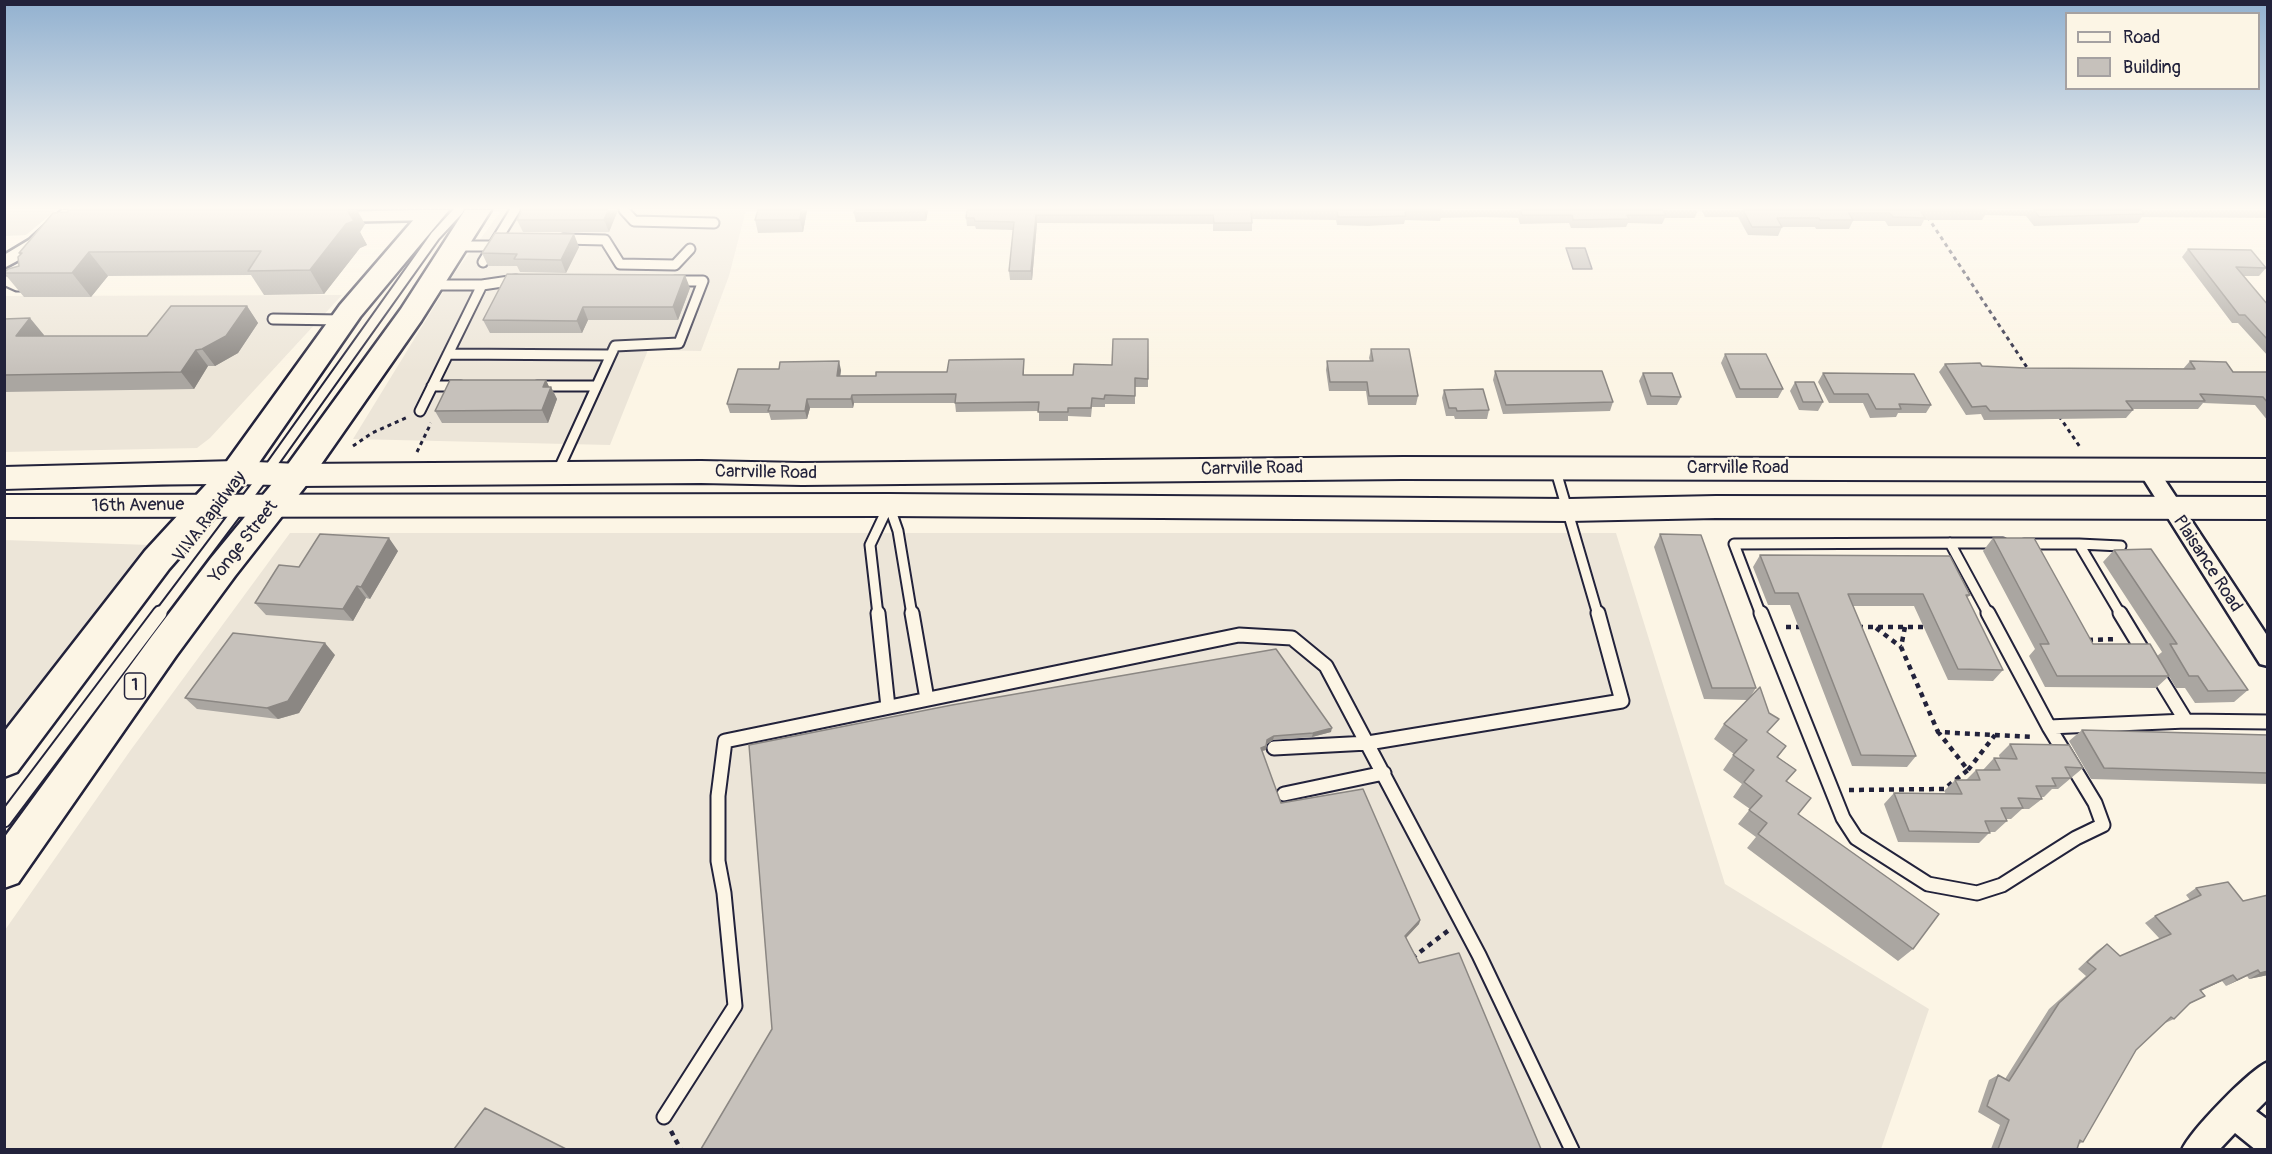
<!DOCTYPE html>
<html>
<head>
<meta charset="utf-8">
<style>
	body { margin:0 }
	#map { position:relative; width:2272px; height:1154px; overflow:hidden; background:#fcf5e5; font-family:Pangolin,sans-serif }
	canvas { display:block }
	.frame { position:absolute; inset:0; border:6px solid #22223b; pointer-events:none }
	.legend { position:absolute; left:2065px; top:12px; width:195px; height:78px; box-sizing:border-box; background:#fcf5e5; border:2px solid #a5a1a1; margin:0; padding:8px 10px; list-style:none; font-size:18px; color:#22223b }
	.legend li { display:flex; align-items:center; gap:12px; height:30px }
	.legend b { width:30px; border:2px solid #a5a1a1 }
</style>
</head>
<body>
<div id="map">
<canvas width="2272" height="1154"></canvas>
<div class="frame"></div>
<ul class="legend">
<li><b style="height:8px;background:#fcf5e5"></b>Road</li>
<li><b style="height:16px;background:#c6c1bb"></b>Building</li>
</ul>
</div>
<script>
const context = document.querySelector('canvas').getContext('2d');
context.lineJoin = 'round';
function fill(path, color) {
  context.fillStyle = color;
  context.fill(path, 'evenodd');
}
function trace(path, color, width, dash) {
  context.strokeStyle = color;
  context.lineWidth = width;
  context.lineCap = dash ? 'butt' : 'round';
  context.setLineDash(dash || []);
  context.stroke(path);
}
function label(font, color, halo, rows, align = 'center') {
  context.font = font + ' Pangolin,sans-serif';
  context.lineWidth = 4.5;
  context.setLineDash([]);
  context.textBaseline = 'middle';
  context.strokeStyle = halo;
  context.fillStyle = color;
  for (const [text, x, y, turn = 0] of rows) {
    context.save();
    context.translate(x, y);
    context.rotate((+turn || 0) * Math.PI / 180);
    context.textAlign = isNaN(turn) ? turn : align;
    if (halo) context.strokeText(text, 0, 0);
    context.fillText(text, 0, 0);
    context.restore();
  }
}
fill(new Path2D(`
	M502 210H746L729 276 701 351 648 350 610 445 353 439 456 271Z
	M342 295 210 438 197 448 5 452 4 296Z
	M290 533H1616L1725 884 1929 1009 1881 1149 5 1150V930L130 751Z
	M4 540 150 545 5 729H4Z`), '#ece5d8');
fill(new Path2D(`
	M4 210H56L26 235 5 236Z`), '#dcd6cc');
const water = new Path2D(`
	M1566 248H1585L1592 269H1573Z`);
fill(water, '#b2adab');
trace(water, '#78757e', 1.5);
const serviceFar1 = new Path2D(`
	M624 210 634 221 714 223
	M563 239 605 240 620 264 675 265 690 249
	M455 246H491
	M483 262 515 210
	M4 280 17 286H27
	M430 285H482L516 280
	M273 319 343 320
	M448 354 610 355
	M432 386H461
	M537 386H596
	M420 411 482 285
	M1555 468 1598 615
	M557 473 615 346 679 343 703 281H675
	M889 505 898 531 912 615
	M1950 543 1989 615
	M1950 543H2003
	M2024 544H2079L2121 615
	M2079 544 2121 546
	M159 615 266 473 435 236 459 210
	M878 615 870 545 889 505
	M1761 615 1734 544 1950 543`);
const service = new Path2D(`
	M878 613 888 707
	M912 613 927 699
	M1761 613 1843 818 1856 838 1928 884 1977 893 2002 885 2076 838 2103 825 2095 803 2049 727 1988 613
	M2120 613 2146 656
	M2156 672 2186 721
	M2049 727 2186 721 2268 722
	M1274 748 1368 743 1622 701 1598 613
	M1284 794 1384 773
	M4 820 160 613
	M664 1117 735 1006 724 893 718 861V796L725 741 1239 635 1292 638 1326 666 1479 955 1572 1150`);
const minor = new Path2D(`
	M62 210H81L41 248 4 268V255L29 240Z
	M421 210 438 211 441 215 438 219 432 220 332 222 326 221 323 217 326 213 332 212Z
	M2148 462 2155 465 2268 637V666L2260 664 2141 475 2138 470 2141 465Z
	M2268 1062V1099L2256 1111 2268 1120V1150H2256L2235 1133 2219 1150H2182C2190 1131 2249 1070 2268 1062Z`);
const secondary = new Path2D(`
	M1403 457 2268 459V481L1403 479 802 485 701 483 297 486C200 481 102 487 4 489V467L236 461 297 464 701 461 802 463Z
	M889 494 1569 499 1716 496 2268 497V519L1716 518 1569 521 889 516 4 517V495Z`);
const primary = new Path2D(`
	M422 210H449L360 317 247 480 169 569 17 772 4 777V732L145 551 225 464 340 305Z
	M465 210H491L421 321 308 483 235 576 176 656 18 883 4 888V838L152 636 211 558 286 467 401 309Z`);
trace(serviceFar1, '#22223b', 13);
trace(service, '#22223b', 17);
trace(minor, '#22223b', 5);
trace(secondary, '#22223b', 4);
trace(primary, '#22223b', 5);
trace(new Path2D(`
	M1923 210 2030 372
	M2059 416 2080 447
	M353 446 372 433 408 417
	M417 452 431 423`), '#22223b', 3, [4, 4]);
trace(new Path2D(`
	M1786 627H1803
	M1858 627H1929
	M1905 627 1901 647 1938 732 2034 737
	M1876 628 1901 647
	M2088 640 2117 639
	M1968 770 1995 735
	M1849 790 1944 789 1968 770 1939 733
	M1412 958 1449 930
	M671 1131 681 1150`), '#22223b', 4.5, [5, 5]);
trace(serviceFar1, '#fcf5e5', 9);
trace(service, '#fcf5e5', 13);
fill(minor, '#fcf5e5');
fill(secondary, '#fcf5e5');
fill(primary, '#fcf5e5');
fill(new Path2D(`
	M618 210 609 232H523L517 220Z
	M807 210 803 232 758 233 755 220Z
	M855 210H928L926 221 856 222 854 213Z
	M967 210H1698L1695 218H1665L1662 224 1628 223 1626 227 1590 228H1571L1569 223 1520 224 1518 218 1482 217 1441 218 1440 221 1405 220 1404 224 1368 226 1337 225 1336 220 1252 219V231H1213V224L1037 223 1032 280H1010L1009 271 1013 230 976 229 975 226H967L966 218Z
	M1701 210H2268V218L2142 217 2138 223 2034 226 2026 216 1985 215 1982 220H1924L1921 226H1888L1885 221H1853L1849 229H1816L1815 227H1782L1778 236 1748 235 1738 217H1705Z
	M67 212 365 224 360 232 367 245 360 248 324 294 264 295 251 275 108 276 91 297H24L4 273 19 266 20 255 19 253Z
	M579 247 566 273 520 272 517 266H488L482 253Z
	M2188 249 2266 268 2259 276H2243L2268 305V356L2238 323H2232L2182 257Z
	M690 288 678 320H588L582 333H490L483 320Z
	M247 306 258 323 238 353 215 366H208L194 389 4 392V319L44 335V336H147Z
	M1148 339V387H1135V404H1105V407H1092L1091 417 1068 416V421H1039V411L956 412 955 403H854L853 408H810L807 419 771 420 769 413H730L727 404 841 370 840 376H876L947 372 1024 359V375H1073L1112 365Z
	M1371 349 1418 396 1416 405H1368L1366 391H1329L1326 370 1327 361H1370L1369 358Z
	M1725 354 1783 389 1778 398H1736L1721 363Z
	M2190 361 2233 372H2268V421L2255 405 2203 403 2198 409H2132L2133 410 2126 418 1984 420 1981 414 1966 415 1939 372 1945 364 2025 368 2183 369Z
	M1495 371 1613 402 1610 411 1503 414 1493 380Z
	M1643 373 1681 397 1677 405H1647L1639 381Z
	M1823 373 1931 405 1926 413H1898L1896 417 1870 418 1863 403H1829L1818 382Z
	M546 380 549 387H551L557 399 548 423H442L435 411Z
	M1795 382 1823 402 1818 411 1799 410 1790 391Z
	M1444 390 1489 410 1487 419H1455L1454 416H1446L1442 398Z
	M1660 534 1756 688 1751 696 1768 733 1786 746 1778 757 1796 770 1787 781 1798 814 1913 949 1898 961 1747 848 1756 837 1738 824 1750 809 1733 797 1742 784 1723 770 1734 754 1714 739 1724 724 1747 700 1704 699 1654 547Z
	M1993 538 2093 644 2169 676 2156 688 2045 687 2029 656 2035 649 1983 551Z
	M2114 550 2248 690 2234 702 2195 703 2185 688H2176L2157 656 2162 652 2103 562Z
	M398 551 370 599 366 598 353 621 266 615 255 603 299 567Z
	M1760 555 1970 595 1967 598 2003 670 1993 681 1948 680 1914 606H1853L1916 756 1907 767 1852 766 1790 605H1768L1753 567Z
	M335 655 299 713 278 719 197 709 185 698Z
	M2082 730 2268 735V784L2091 779 2069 741Z
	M1331 732 1312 737 1273 740 1267 744 1266 750 1262 751 1281 803 1420 920 1419 924 1406 938 1419 963 1541 1149 772 1029 749 745Z
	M2010 744 2083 768 2058 789H2052L2044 797H2041L2042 799 2029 809H2022L2011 819H2006L2007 821 1995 832H1990L1979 843 1898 842 1884 804 1894 793 1946 794 1944 791 1955 780H1966L1976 770H1983L1994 758 2000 759 1999 755Z
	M2196 888 2243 901 2268 895V975L2249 979 2247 976 2226 986 2222 981 2201 991 2205 996 2188 1005 2174 1019 2163 1024 2136 1050 2083 1142 2079 1144 2077 1149H1991L2000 1125 1978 1112 1989 1080 1998 1075 2005 1079 2049 1009 2086 976 2078 969 2097 951 2107 944 2120 956 2160 939 2145 923 2155 916 2190 900 2186 895Z`), '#aaa6a1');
fill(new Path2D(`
	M347 210H357L365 224 360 232 367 245 360 248 324 294 310 270Z
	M608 210H618L609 232 604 220Z
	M801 210H807L803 232 800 220Z
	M925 210H928L926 221 925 212Z
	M1036 215 1037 223 1032 280 1031 271Z
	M574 234 579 247 566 273 561 260Z
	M89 252 108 276 91 297 72 273Z
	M685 275 690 288 678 320 673 307Z
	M247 306 258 323 238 353 215 366 202 349Z
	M583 307 588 320 582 333 577 321Z
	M30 318 44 335 30 353 16 336Z
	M196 350 208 366 194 389 181 372Z
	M839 361 841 370 839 385 837 376Z
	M546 380 550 389 551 387 557 399 548 423 542 410 543 387Z
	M852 395 854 403 853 408 851 399Z
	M807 399 810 408 807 419 805 411Z
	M389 538 398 551 370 599 361 587Z
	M357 586 366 598 353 621 343 609Z
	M325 643 335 655 299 713 278 719 267 708Z
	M1332 728 1331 732 1312 737 1313 733Z
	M1274 736 1273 740 1267 744V740Z
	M1266 746V750L1261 751V748Z
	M1420 920 1419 924 1404 940 1405 936Z
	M2258 970 2247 976 2226 986 2237 980Z
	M2268 971V975L2249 979 2260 973Z
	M2233 975 2222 981 2189 996 2200 990Z`), '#8b8783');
const building = new Path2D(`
	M69 210H347L354 221 346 224 310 270 248 271 261 251 89 252 72 273H4L8 269 19 266 18 257 22 253H19L53 213 67 212Z
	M522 210H608L604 220H517Z
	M758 210H801L800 220H755Z
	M855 210H925V212L854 213Z
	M967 210H1441L1442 212H1405L1406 216 1370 217H1338L1337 211H1251L1252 223H1214L1213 215H1036L1031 271H1009L1014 222 975 221 974 218H966Z
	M1521 210H1663L1666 215H1627L1629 219 1573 220 1572 215H1522Z
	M1743 210H1986L1987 211H1921L1925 218 1893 217 1890 213H1849L1853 220H1820L1819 218H1777L1782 227H1752Z
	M2034 210H2141L2144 214 2039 217Z
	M495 233 574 234 561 260 514 259 517 254 482 253Z
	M2188 249 2251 250 2266 268 2236 267 2268 305V340L2245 315H2239Z
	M507 274 685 275 673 307H583L577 321 483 320Z
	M171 306H247L226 336 202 349 196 350 181 372 4 375V319L30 318 16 336H147Z
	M1113 339H1148V379L1135 378V396L1105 395 1104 399 1092 398 1091 408H1068V412H1038L1039 402 955 403 956 394 852 395 851 399H807L805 411H768L770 405 727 404 738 369H779L780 362 839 361 837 376H876V372H947L949 360 1024 359 1023 375H1073L1074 364 1112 365Z
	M1371 349H1409L1418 396H1369L1367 382H1330L1327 361H1373Z
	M1725 354H1766L1783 389H1740Z
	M2190 361 2226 362 2233 372H2268V403L2263 397 2200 394 2205 401H2126L2133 410 1990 411 1986 406 1972 407 1945 364 1980 363 1982 366 2025 368 2195 369Z
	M1495 371H1602L1613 402 1506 405Z
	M1643 373H1672L1681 397 1651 396Z
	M1823 373 1914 374 1931 405 1899 404 1901 409H1876L1868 394H1834Z
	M450 380H546L543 387H551L542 410 435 411Z
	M1795 382H1814L1823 402H1803Z
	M1483 389 1489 410 1457 411 1456 408H1449L1444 390Z
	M320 534 389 538 361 587 357 586 343 609 255 603 279 565 299 567Z
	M1660 534 1701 535 1756 688H1712Z
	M1993 538H2034L2093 644H2150L2169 676H2057L2040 644H2049Z
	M2151 549 2248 690 2208 691 2198 676H2189L2170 644H2177L2114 550Z
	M1760 555 1950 556 1970 595H1966L2003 670 1958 669 1923 594H1848L1916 756 1861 755 1798 593H1775Z
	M233 633 325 643 288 701 267 708 185 698Z
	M1276 649 1332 728 1313 733 1274 736 1267 740 1266 746 1261 748 1281 803 1363 789 1420 920 1405 936 1419 963 1459 953 1541 1149H701L772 1029 749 745 952 705Z
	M1760 687 1769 713 1779 719 1767 732 1786 746 1777 757 1796 770 1786 781 1811 798 1798 814 1939 914 1913 949 1758 834 1767 823 1749 810 1762 796 1744 782 1754 770 1733 755 1747 740 1724 724Z
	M2082 730 2268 735V773L2104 768Z
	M2010 744 2069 745 2083 768 2065 767 2071 778H2052L2056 786H2036L2042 799 2018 798 2023 808H2001L2007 821H1985L1990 833 1909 831 1894 793 1962 794 1955 780H1980L1976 770H2000L1994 758 2017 759Z
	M2228 882 2243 901 2268 895V971L2260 973 2258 970 2237 980 2233 975 2200 990 2205 996 2190 1003 2174 1019 2171 1017 2136 1050 2083 1142 2080 1140 2077 1149H1998L2009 1120 1987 1106 1998 1075 2009 1081 2059 1003 2096 969 2087 962 2107 944 2120 956 2171 934 2155 916 2201 895 2196 888Z
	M485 1108 566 1149H454Z`);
fill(building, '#c6c1bb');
trace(building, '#8b8783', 1.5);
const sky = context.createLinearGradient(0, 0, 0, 372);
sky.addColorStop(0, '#92b1d0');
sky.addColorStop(0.56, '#fefaf3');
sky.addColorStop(1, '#fefaf300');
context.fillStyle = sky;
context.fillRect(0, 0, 2272, 372);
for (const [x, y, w] of [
	[135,686,21]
]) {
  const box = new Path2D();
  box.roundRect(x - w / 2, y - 13, w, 26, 4.5);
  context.fillStyle = '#fcf5e5';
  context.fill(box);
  trace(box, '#22223b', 1.5);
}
label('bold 16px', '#22223b', null, [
	["1",135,686]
]);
label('18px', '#22223b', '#fcf5e5', [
	["Carrville Road",1738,468],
	["Carrville Road",1252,469,-1],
	["Carrville Road",766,473,1],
	["16th Avenue",138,506,-1],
	["VIVA Rapidway",210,517,-53],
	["Yonge Street",244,542,-52],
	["Plaisance Road",2207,564,57]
]);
</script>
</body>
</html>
